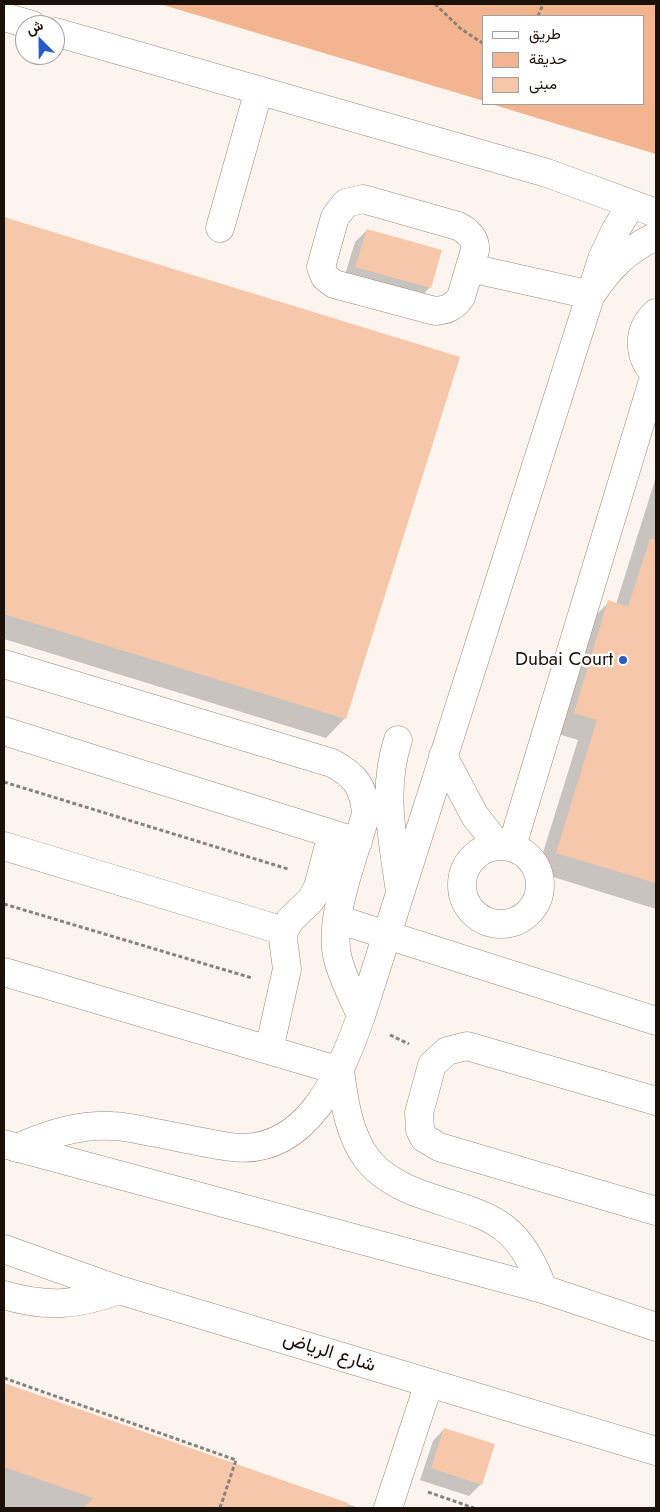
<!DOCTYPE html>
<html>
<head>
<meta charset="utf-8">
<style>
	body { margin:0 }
	#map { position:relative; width:660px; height:1512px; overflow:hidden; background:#fbf4ef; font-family:Jost,Vazirmatn,sans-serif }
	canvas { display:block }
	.frame { position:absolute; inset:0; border:5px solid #1c1109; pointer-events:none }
	.legend { position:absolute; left:482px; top:15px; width:162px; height:90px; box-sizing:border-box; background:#fff; border:1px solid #a4a09d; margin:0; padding:6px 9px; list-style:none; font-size:15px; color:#1c1109 }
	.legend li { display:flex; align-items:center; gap:10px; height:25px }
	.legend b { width:25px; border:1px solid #a4a09d }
	.north { position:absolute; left:15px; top:15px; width:50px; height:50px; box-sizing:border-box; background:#fff; border:1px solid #a4a09d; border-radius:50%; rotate:337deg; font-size:14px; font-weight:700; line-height:20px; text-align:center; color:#1c1109 }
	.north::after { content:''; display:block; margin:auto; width:18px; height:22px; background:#285ac8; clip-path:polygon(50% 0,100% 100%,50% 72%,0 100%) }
</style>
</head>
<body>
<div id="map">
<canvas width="660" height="1512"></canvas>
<div class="frame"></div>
<ul class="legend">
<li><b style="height:6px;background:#fff"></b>طريق</li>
<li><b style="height:14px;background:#f2b58f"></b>حديقة</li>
<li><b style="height:14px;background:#f7c7aa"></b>مبنى</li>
</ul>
<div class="north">ش</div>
</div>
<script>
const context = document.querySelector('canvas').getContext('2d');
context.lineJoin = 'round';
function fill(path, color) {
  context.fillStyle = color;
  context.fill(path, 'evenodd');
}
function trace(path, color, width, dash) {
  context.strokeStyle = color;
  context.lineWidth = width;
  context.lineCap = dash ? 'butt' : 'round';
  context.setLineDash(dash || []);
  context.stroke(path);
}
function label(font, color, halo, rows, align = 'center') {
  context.font = font + ' Jost,Vazirmatn,sans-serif';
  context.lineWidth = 4.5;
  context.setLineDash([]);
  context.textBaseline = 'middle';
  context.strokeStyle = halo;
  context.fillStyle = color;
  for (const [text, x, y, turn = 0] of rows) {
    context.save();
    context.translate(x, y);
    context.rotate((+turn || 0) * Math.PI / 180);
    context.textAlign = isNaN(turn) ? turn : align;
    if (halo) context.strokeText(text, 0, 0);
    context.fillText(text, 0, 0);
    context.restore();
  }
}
fill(new Path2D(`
	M160 4H656V154L491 104H644V16H484V101Z`), '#f2b58f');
fill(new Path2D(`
	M4 218 458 358 345 718 326 738 4 639Z
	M367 230 440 251 429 288 418 300 344 278 355 242Z
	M656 477V909L537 872 578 740 555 733 589 622 609 602 616 604Z
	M4 1384 359 1508H4Z
	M444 1429 481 1484 469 1496 420 1480 433 1441Z`), '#0003');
fill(new Path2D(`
	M4 217 460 357 346 719 4 614Z
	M367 229 442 250 431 288 355 267Z
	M650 539 656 540V883L556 853 597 720 574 713 608 600 628 607Z
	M4 1383 348 1503 347 1508H84L93 1498 4 1467Z
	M444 1428 495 1444 482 1485 431 1468Z`), '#f7c7aa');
const minor = new Path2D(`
	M4 17 32 25
	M55 32 547 173 656 213
	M363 199 458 226C468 231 476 239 475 250L461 297C454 307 447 310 435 311L334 284 325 277 321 267 335 217 346 203Z
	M220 228 259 90
	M470 268 591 295C610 267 625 251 656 236
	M656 313C636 331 638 357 656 375
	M4 664 332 763C356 776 364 787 366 814 355 853 329 916 337 955 341 976 353 996 361 1016
	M4 731 358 842
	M398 740C382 789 392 835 399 885
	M443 756 475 816 498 845
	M462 885a39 39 0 1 1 78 0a39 39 0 1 1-78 0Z
	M4 846 284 931
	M512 846 655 374
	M337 919 656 1021
	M4 972 340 1071
	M269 1050 287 969 283 939 284 931 290 920 311 900 318 887 332 834
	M340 1071C344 1101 349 1136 368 1160 380 1175 398 1185 415 1192 482 1217 515 1212 543 1289
	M656 1101 467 1046 447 1051 432 1065 419 1113 420 1130 424 1138 439 1147 656 1211
	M17 1148C47 1135 78 1124 112 1126 123 1126 135 1129 146 1131 174 1136 203 1143 231 1147 307 1157 341 1073 361 1016L602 259 615 231 631 205
	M4 1295C47 1308 78 1305 119 1290
	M388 1508 429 1383`);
const major = new Path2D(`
	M4 1144 543 1289 656 1327
	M4 1249 119 1290 656 1451`);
trace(minor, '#a58672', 29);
trace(major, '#a58672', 29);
trace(new Path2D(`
	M435 4 461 29 484 44
	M538 16 543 4
	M4 782 288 869
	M4 904 252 978
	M390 1035 409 1044
	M4 1378 236 1460 220 1508
	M428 1492 474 1508`), '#8a817b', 3, [4, 2.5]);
trace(minor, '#fff', 28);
trace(major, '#fff', 28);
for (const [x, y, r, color] of [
	[623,660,5,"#285ac8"]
]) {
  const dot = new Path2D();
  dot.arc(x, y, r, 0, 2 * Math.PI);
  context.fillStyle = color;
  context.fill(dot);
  trace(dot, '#fff', 2);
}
label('19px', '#1c1109', '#fff', [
	["Dubai Court",613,660]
], 'right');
label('19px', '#1c1109', '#fff', [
	["شارع الرياض",329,1353,17]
]);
</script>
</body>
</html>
